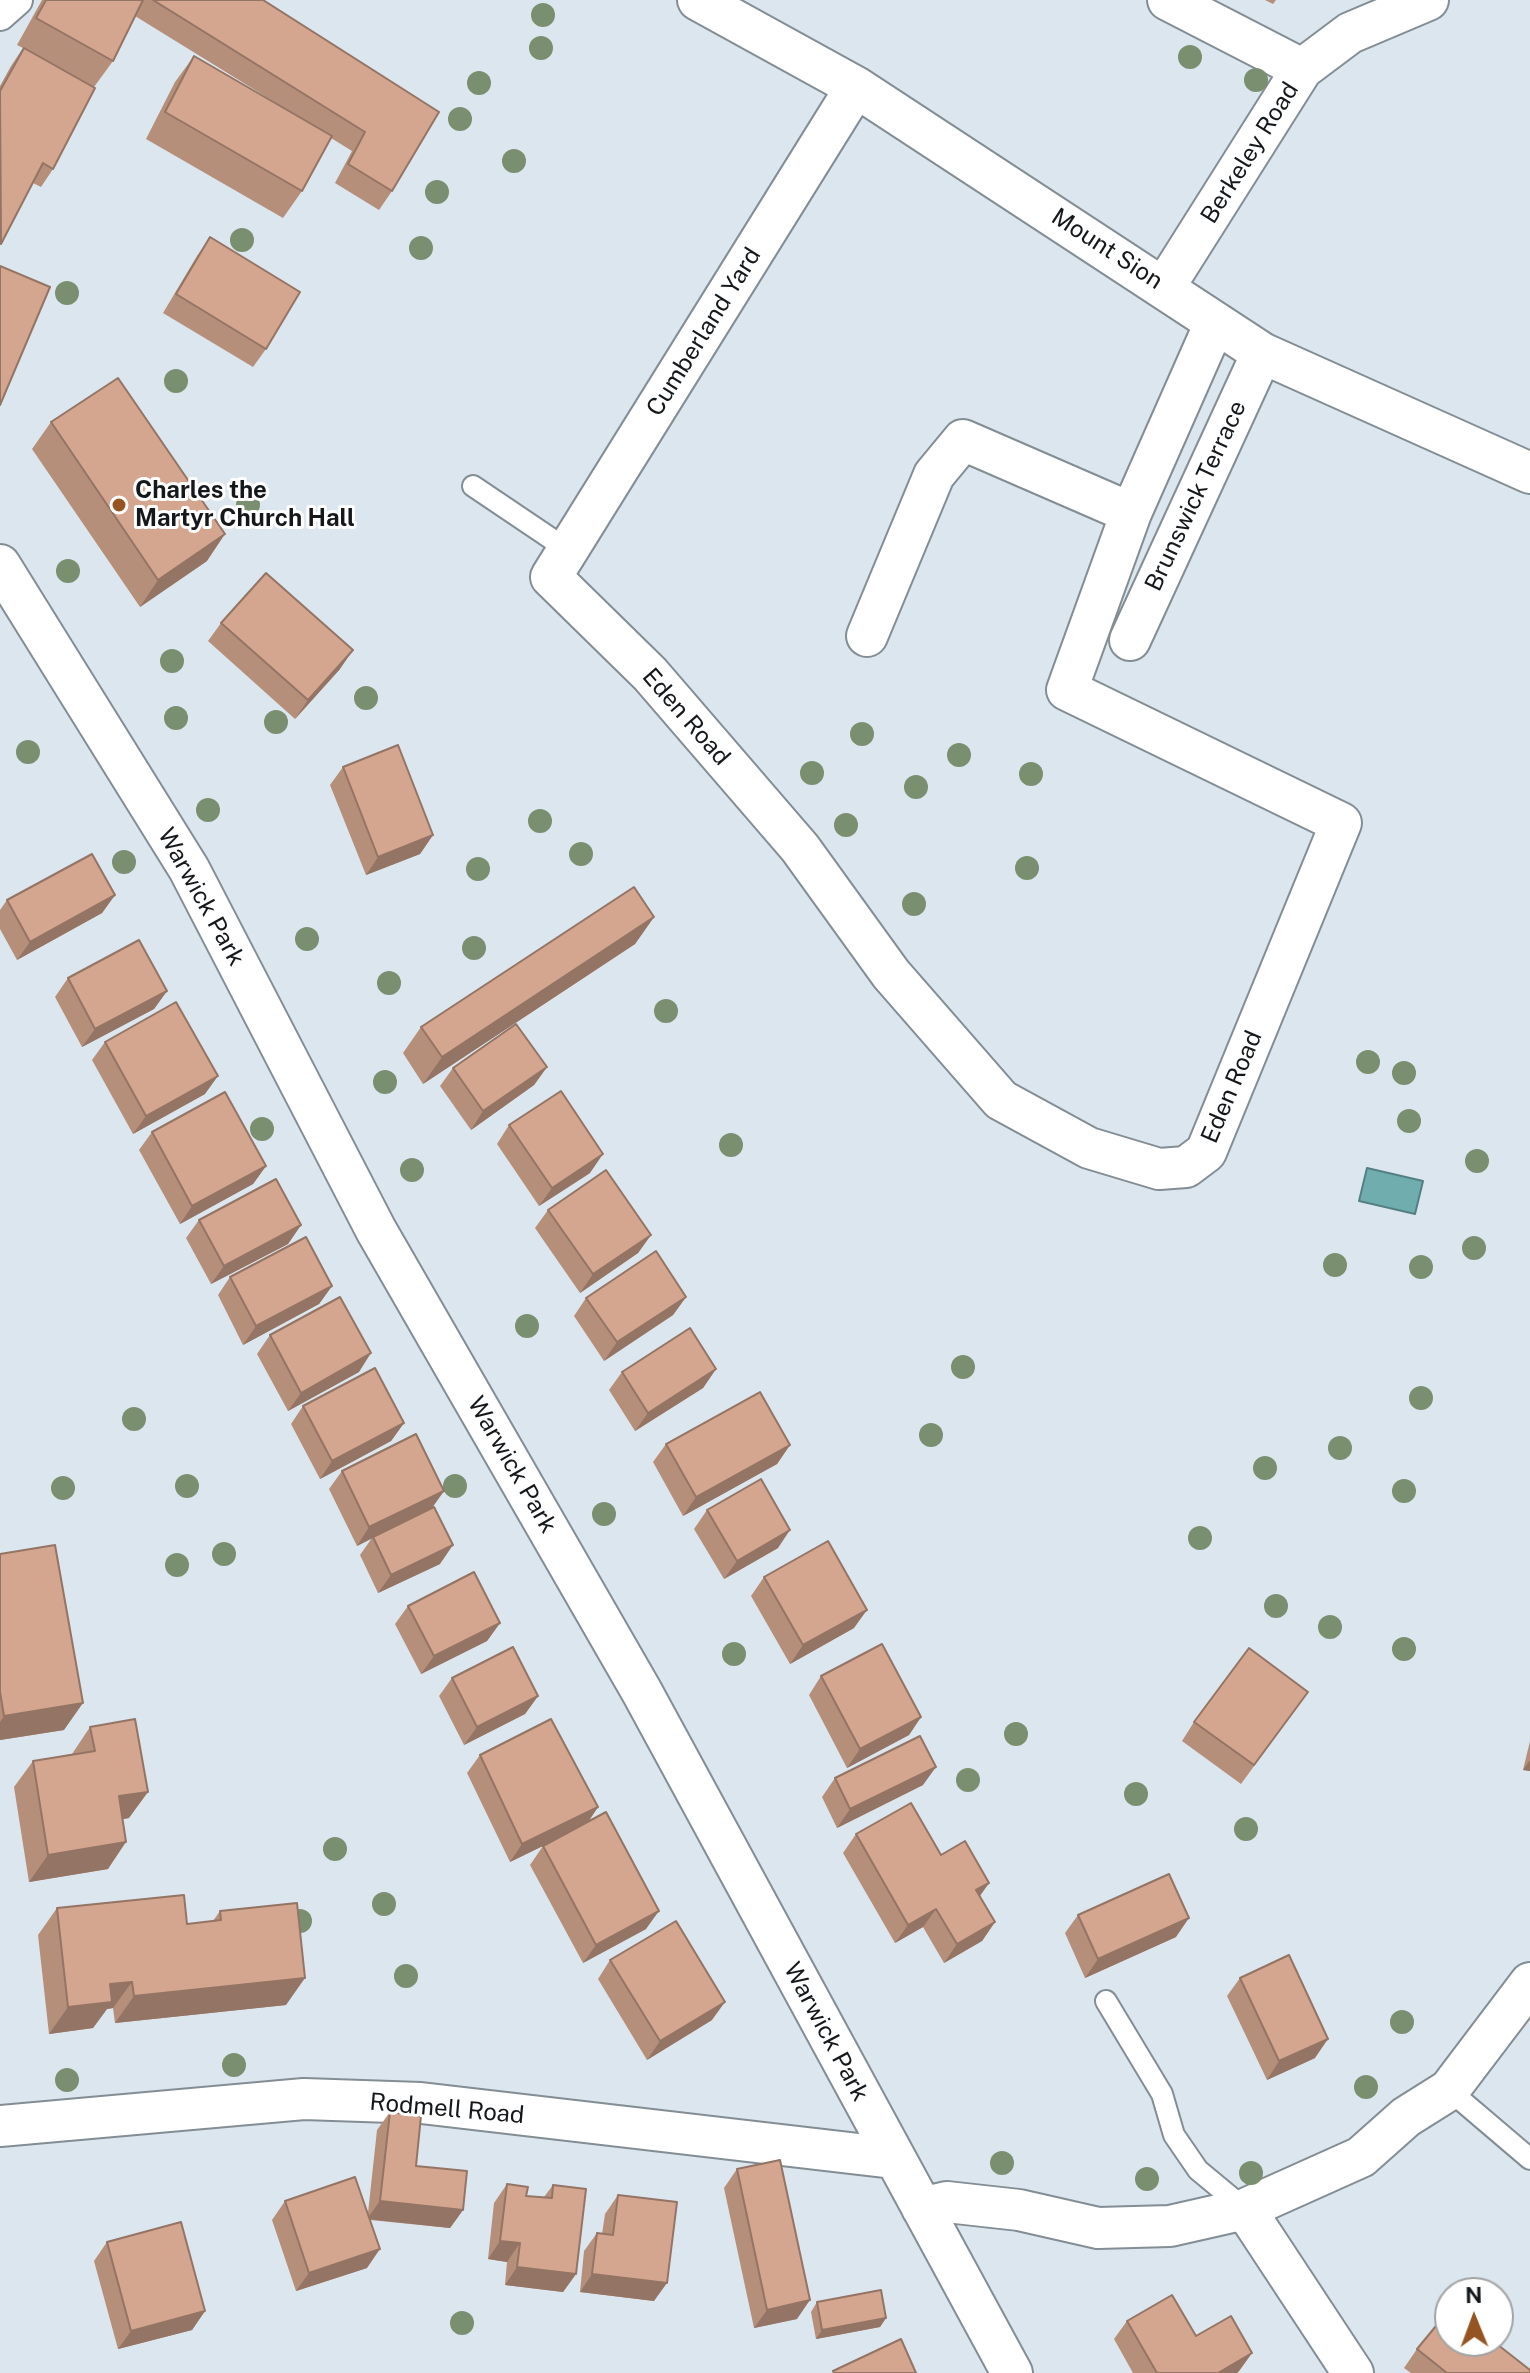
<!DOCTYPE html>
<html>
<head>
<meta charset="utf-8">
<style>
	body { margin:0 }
	#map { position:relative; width:1530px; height:2373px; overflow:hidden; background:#dce6ef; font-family:"Public Sans",sans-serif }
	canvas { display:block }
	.north { position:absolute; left:1434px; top:2277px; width:80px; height:80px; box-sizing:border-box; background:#fff; border:2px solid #a1a3a4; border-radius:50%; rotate:359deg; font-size:22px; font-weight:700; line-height:32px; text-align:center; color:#15181b }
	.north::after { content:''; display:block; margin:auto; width:28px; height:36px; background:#965520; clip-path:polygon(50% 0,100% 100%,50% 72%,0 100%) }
</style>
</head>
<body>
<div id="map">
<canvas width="1530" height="2373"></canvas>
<div class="north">N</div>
</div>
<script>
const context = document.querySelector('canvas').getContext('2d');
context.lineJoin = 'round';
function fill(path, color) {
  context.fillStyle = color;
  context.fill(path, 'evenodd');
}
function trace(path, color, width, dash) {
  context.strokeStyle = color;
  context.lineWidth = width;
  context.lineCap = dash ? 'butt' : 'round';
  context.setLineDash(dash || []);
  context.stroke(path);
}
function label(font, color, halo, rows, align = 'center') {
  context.font = font + ' "Public Sans",sans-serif';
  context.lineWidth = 6;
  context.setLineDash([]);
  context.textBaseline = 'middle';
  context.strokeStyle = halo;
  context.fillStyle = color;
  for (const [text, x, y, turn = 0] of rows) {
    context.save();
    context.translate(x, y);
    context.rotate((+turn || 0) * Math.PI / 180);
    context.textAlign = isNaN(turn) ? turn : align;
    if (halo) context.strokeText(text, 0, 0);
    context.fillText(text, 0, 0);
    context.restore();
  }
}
const water = new Path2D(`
	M1367 1168 1423 1181 1415 1214 1359 1201Z`);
fill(water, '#6fadaf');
trace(water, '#548083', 2);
const service = new Path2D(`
	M473 486 568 550
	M1106 2001 1162 2094 1174 2135 1198 2170 1245 2209
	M1449 2090 1530 2159`);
const pedestrian = new Path2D(`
	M0 15 17 0`);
const minor = new Path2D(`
	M698 0 856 87 1262 353 1530 473
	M1168 0 1302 69
	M856 87 551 577 650 674 800 848 891 974 1001 1100 1089 1148 1159 1169 1186 1167 1206 1152 1341 823 1067 690 1131 513 1215 323
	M1165 286 1302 69 1350 33 1428 0
	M0 565 189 869 376 1230 642 1692 1012 2373
	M867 636 934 475 963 440 1131 513
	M1130 640 1262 353
	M0 2126 304 2099 421 2103 893 2158
	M922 2208 947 2202 1019 2210 1098 2228 1170 2226 1245 2209 1361 2157 1406 2117 1449 2090 1530 1983
	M1245 2209 1353 2373`);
trace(service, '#838d94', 24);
trace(pedestrian, '#838d94', 34);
trace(minor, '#838d94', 44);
trace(service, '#fff', 20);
trace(pedestrian, '#fff', 30);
trace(minor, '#fff', 40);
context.fillStyle = '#7a8f70';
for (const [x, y] of [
	[543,15],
	[541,48],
	[1190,57],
	[1256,80],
	[479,83],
	[460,119],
	[514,161],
	[437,192],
	[242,240],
	[421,248],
	[67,293],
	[176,381],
	[248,505],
	[68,571],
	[172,661],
	[366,698],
	[176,718],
	[276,722],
	[862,734],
	[28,752],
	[959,755],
	[812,773],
	[1031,774],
	[916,787],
	[208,810],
	[540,821],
	[846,825],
	[581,854],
	[124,862],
	[1027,868],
	[478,869],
	[914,904],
	[307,939],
	[474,948],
	[389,983],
	[666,1011],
	[1368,1062],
	[1404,1073],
	[385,1082],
	[1409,1121],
	[262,1129],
	[731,1145],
	[1477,1161],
	[412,1170],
	[1474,1248],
	[1335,1265],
	[1421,1267],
	[527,1326],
	[963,1367],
	[1421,1398],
	[134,1419],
	[931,1435],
	[1340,1448],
	[1265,1468],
	[187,1486],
	[455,1486],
	[63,1488],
	[1404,1491],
	[604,1514],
	[1200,1538],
	[224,1554],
	[177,1565],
	[1276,1606],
	[1330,1627],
	[1404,1649],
	[734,1654],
	[1016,1734],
	[968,1780],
	[1136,1794],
	[1246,1829],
	[335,1849],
	[384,1904],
	[300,1921],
	[406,1976],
	[1402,2022],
	[234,2065],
	[67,2080],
	[1366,2087],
	[1002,2163],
	[1251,2173],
	[1147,2179],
	[462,2323]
]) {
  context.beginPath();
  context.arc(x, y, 12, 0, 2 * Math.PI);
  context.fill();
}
fill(new Path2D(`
	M42 0H263L439 112 392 191 379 210 335 183 352 151 331 138 302 191 283 218 146 139 175 82 194 56 289 111 135 16 113 61 94 87 53 169 41 187 33 183 0 245V86L11 66 23 48 17 45Z
	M1265 0H1276L1273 4Z
	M210 237 266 349 253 367 163 313 197 256Z
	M51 422 207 561 140 607 32 449Z
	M221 623 340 669 295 719 208 641Z
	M343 767 433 835 420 854 366 875 330 785Z
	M115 895 102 913 17 960 0 929V910L7 900Z
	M654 917 635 944 423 1084 403 1053 421 1027Z
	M68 978 167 991 154 1009 82 1047 55 997Z
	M105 1042 205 1094 133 1134 92 1060Z
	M547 1067 534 1085 471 1130 440 1086 453 1068Z
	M509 1125 590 1173 539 1206 497 1144Z
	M152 1132 266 1166 253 1184 180 1224 139 1150Z
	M548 1210 651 1235 638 1253 580 1293 535 1228Z
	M199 1220 301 1225 288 1244 211 1284 186 1238Z
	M230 1277 332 1286 319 1304 243 1345 218 1295Z
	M686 1297 673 1315 604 1361 574 1316 586 1298Z
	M270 1335 359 1372 288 1411 257 1354Z
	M716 1369 703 1388 635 1431 609 1390 622 1372Z
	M303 1406 404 1423 391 1441 320 1479 291 1424Z
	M666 1444 790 1445 777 1464 683 1516 653 1462Z
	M342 1471 444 1491 432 1508 440 1564 378 1593 360 1555 372 1538 357 1546 329 1489Z
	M707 1510 778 1548 724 1579 694 1529Z
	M0 1554 64 1730 0 1740Z
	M764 1577 854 1628 790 1664 751 1596Z
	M408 1606 500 1623 487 1641 421 1674 395 1624Z
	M821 1676 921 1717 909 1735 847 1768 809 1695Z
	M452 1678 538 1696 525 1714 464 1745 439 1696Z
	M1308 1692 1241 1784 1182 1741 1194 1722Z
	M90 1727 129 1818 123 1819 108 1869 29 1882 14 1787 33 1761 72 1754Z
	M1530 1741V1771L1523 1770Z
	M480 1755 598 1807 588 1822 646 1929 583 1963 530 1865 543 1846 549 1843 510 1862 467 1773Z
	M835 1778 923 1785 837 1828 822 1797Z
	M856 1834 941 1855 989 1883 980 1896 995 1922 982 1941 944 1963 923 1927 895 1943 843 1853Z
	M57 1908 187 1924 213 1921 220 1911 286 2005 115 2023 113 2008 107 2009 93 2028 49 2034 38 1935Z
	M1078 1915 1176 1937 1085 1978 1065 1933Z
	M610 1960 712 2020 647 2060 598 1979Z
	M1240 1978 1315 2058 1267 2080 1227 1996Z
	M390 2112 416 2166 463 2210 450 2228 370 2220 367 2268 296 2291 272 2220 285 2201 368 2213 377 2130Z
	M737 2169 797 2319 754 2328 724 2188Z
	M507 2184 526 2196 544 2197 553 2185 576 2274 563 2292 505 2285 507 2262 488 2259 494 2203Z
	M618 2195 654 2301 580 2292 584 2251 597 2233 602 2234 605 2214Z
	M107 2242 205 2311 192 2330 118 2349 94 2261Z
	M817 2302 886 2318 880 2327 816 2339 811 2312Z
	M1127 2321 1196 2336 1252 2353 1239 2371 1237 2373H1133L1114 2339Z
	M1417 2349 1530 2373H1411L1404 2368Z`), '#b68f7b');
fill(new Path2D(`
	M225 534 207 561 140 607 158 580Z
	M353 650 340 669 295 719 308 700Z
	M433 835 420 854 366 875 378 857Z
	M115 895 102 913 17 960 30 942Z
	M654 917 635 944 423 1084 442 1057Z
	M167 991 154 1009 82 1047 95 1029Z
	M547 1067 534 1085 471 1130 483 1111Z
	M218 1076 205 1094 133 1134 146 1116Z
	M603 1154 590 1173 539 1206 552 1188Z
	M266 1166 253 1184 180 1224 192 1206Z
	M301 1225 288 1244 211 1284 224 1266Z
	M651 1235 638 1253 580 1293 593 1274Z
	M332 1286 319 1304 243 1345 256 1326Z
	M686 1297 673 1315 604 1361 617 1342Z
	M371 1353 359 1372 288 1411 301 1393Z
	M716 1369 703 1388 635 1431 648 1413Z
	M404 1423 391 1441 320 1479 332 1461Z
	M790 1445 777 1464 683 1516 696 1497Z
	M444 1491 431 1509 357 1546 369 1527Z
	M790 1530 778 1548 724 1579 737 1561Z
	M453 1545 440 1564 378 1593 391 1575Z
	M867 1610 854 1628 790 1664 803 1645Z
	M500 1623 487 1641 421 1674 434 1656Z
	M538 1696 525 1714 464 1745 477 1727Z
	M83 1703 64 1730 0 1740V1722L4 1716Z
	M921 1717 909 1735 847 1768 860 1749Z
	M1530 1760V1771L1523 1770Z
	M936 1767 923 1785 837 1828 850 1809Z
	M148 1792 129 1818 100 1823 119 1796Z
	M598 1807 586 1825 510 1862 522 1844Z
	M126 1842 108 1869 29 1882 48 1855Z
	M989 1883 976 1901V1890Z
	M936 1909 923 1927 895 1943 908 1925Z
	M659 1911 646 1929 583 1963 596 1945Z
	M1189 1918 1176 1937 1085 1978 1098 1959Z
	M995 1922 982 1941 944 1963 957 1944Z
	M305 1978 286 2005 115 2023 134 1996Z
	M132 1982 113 2008 107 2009 93 2028 49 2034 68 2007 110 1984Z
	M725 2002 712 2020 647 2060 660 2041Z
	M1328 2039 1315 2058 1267 2080 1279 2061Z
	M380 2201 463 2210 450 2228 367 2219Z
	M500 2241 520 2243 507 2262 488 2259Z
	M380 2249 367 2268 296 2291 309 2273Z
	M517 2267 576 2274 563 2292 505 2285Z
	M592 2274 667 2283 654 2301 580 2292Z
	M810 2300 797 2319 754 2328 767 2310Z
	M205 2311 192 2330 118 2349 131 2331Z
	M886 2318 880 2327 816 2339 822 2330Z
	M1252 2353 1239 2371 1237 2373H1217Z`), '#947464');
const building = new Path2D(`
	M46 0H143L113 61 36 18Z
	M153 0H263L439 112 392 191 348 164 365 132Z
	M24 48 95 88 53 169 43 163 1 244 0 91Z
	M194 56 332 136 302 191 165 112Z
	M210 237 300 292 266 349 176 294Z
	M0 266 50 287 0 405Z
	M118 378 225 534 158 580 51 422Z
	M266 573 353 650 308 700 221 623Z
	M398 745 433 835 378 857 343 767Z
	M92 854 115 895 30 942 7 900Z
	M634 887 654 917 442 1057 421 1027Z
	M139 940 167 991 95 1029 68 978Z
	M176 1002 218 1076 146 1116 105 1042Z
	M516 1024 547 1067 483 1111 453 1068Z
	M561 1091 603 1154 552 1188 509 1125Z
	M225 1092 266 1166 192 1206 152 1132Z
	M606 1170 651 1235 593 1274 548 1210Z
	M276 1179 301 1225 224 1266 199 1220Z
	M306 1237 332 1286 256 1326 230 1277Z
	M656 1251 686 1297 617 1342 586 1298Z
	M340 1297 371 1353 301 1393 270 1335Z
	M690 1328 716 1369 648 1413 622 1372Z
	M375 1368 404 1423 332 1461 303 1406Z
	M760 1392 790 1445 696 1497 666 1444Z
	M416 1434 444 1491 369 1527 342 1471Z
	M761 1479 790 1530 737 1561 707 1510Z
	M434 1507 453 1545 391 1575 373 1537Z
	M828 1541 867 1610 803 1645 764 1577Z
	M55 1545 83 1703 4 1716 0 1692V1554Z
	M474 1572 500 1623 434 1656 408 1606Z
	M882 1644 921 1717 860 1749 821 1676Z
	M513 1647 538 1696 477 1727 452 1678Z
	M1249 1648 1308 1692 1254 1765 1194 1722Z
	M135 1719 148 1792 119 1796 126 1842 48 1855 33 1761 95 1751 90 1727Z
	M551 1719 598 1807 522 1844 480 1755Z
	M920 1736 936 1767 850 1809 835 1778Z
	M911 1803 941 1855 965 1841 989 1883 976 1890 995 1922 957 1944 936 1909 908 1925 856 1834Z
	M606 1812 659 1911 596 1945 543 1846Z
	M1169 1874 1189 1918 1098 1959 1078 1915Z
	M184 1895 187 1924 221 1920 220 1911 297 1903 305 1978 134 1996 132 1982 110 1984 112 2002 68 2007 57 1908Z
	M676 1921 725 2002 660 2041 610 1960Z
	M1289 1955 1328 2039 1279 2061 1240 1978Z
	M390 2112 421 2116 416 2166 467 2171 463 2210 380 2201Z
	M780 2160 810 2300 767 2310 737 2169Z
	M355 2177 380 2249 309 2273 285 2201Z
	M507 2184 528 2187 526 2196 552 2198 553 2185 586 2189 576 2274 517 2267 520 2243 500 2241Z
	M618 2195 677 2202 667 2283 592 2274 597 2233 613 2235Z
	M181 2222 205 2311 131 2331 107 2242Z
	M881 2290 886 2318 822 2330 817 2302Z
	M1172 2295 1196 2336 1231 2316 1252 2353 1218 2373H1157L1127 2321Z
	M1450 2309V2341H1493L1530 2370V2373H1447L1417 2349Z
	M901 2339 916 2373H834L833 2371Z`);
fill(building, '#d4a68f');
trace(building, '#947464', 2);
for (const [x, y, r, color] of [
	[119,505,8,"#965520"]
]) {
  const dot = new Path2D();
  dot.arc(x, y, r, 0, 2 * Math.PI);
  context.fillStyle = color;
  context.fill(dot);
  trace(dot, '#fff', 3);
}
label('24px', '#15181b', '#fff', [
	["Berkeley Road",1250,153,-58],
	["Mount Sion",1107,249,33],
	["Cumberland Yard",704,332,-58],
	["Brunswick Terrace",1196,496,-65],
	["Eden Road",686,717,49],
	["Warwick Park",201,897,61],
	["Eden Road",1232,1087,-67],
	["Warwick Park",512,1465,60],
	["Warwick Park",826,2032,62],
	["Rodmell Road",447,2109,5]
]);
label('bold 24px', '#15181b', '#fff', [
	["Charles the",135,491],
	["Martyr Church Hall",135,519]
], 'left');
</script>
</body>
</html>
